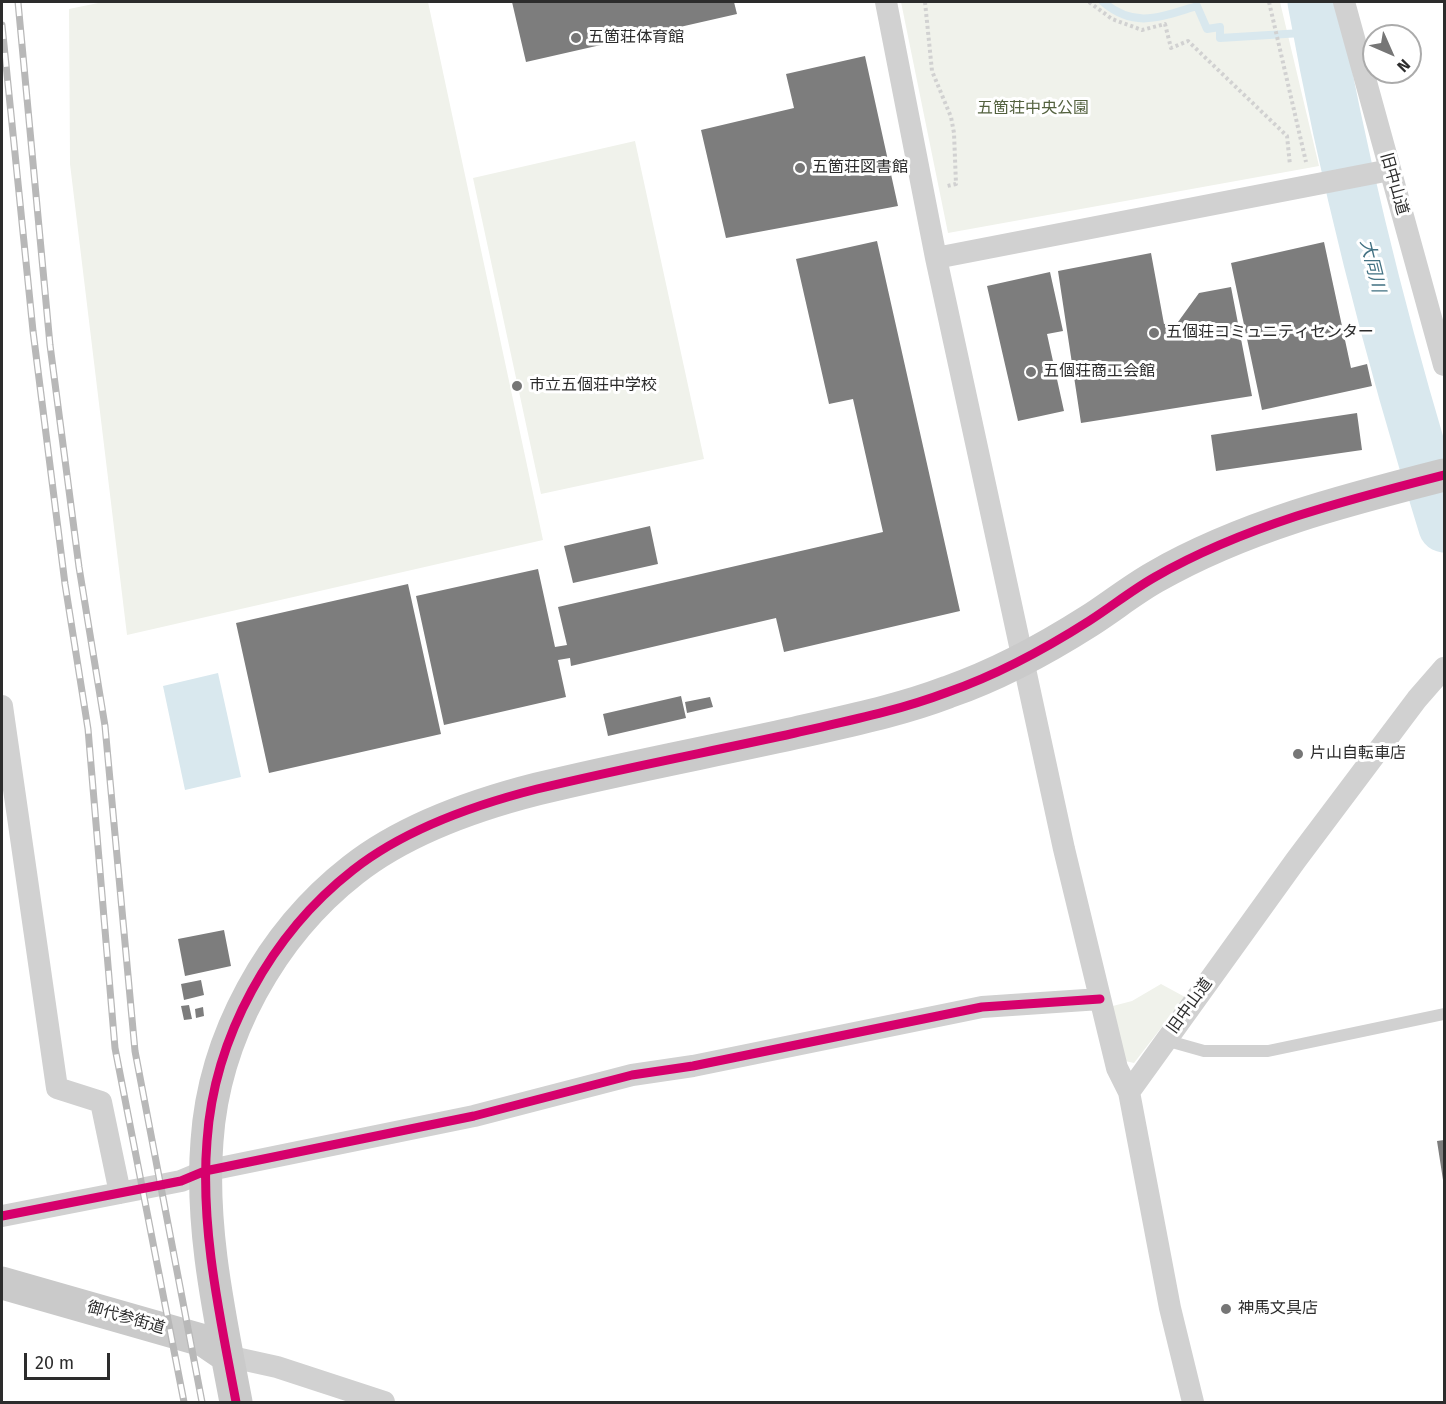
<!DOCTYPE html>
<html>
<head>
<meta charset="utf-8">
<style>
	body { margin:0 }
	#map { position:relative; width:1446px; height:1404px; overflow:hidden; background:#fff; font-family:"Fira Sans",sans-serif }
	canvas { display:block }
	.frame { position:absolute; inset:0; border:3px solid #2c2c2c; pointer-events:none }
	.north { position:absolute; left:1362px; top:24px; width:60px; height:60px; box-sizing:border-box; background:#fff; border:2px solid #ababab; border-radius:50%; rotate:135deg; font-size:16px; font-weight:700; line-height:24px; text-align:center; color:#2c2c2c }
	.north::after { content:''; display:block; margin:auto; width:21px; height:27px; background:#767676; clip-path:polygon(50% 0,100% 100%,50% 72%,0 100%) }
	.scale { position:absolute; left:24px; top:1353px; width:86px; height:27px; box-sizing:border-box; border:3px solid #2c2c2c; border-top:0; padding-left:8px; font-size:18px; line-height:21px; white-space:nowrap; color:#2c2c2c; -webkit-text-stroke:4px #fff; paint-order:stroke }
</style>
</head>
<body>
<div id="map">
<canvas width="1446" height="1404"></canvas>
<div class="frame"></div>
<div class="north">N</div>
<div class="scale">20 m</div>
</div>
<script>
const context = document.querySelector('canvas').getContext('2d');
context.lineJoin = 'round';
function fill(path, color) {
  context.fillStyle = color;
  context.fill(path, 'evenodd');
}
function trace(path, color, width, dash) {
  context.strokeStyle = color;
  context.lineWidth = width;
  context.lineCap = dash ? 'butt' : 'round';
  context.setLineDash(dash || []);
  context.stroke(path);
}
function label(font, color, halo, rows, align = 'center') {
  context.font = font + ' "Fira Sans","Noto Sans JP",sans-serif';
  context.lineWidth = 6;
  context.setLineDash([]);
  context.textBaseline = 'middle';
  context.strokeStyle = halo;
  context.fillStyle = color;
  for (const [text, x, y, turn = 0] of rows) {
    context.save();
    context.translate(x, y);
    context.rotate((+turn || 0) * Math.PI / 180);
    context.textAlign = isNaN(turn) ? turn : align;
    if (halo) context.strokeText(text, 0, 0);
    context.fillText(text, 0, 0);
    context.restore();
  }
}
fill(new Path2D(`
	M103 2H428L543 540 127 635 70 164 69 9Z
	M901 2H1280L1319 166 948 233Z
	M635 141 704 459 541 494 473 178Z
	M1161 984 1185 997 1134 1063 1121 1060 1109 1007 1132 1001Z`), '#f0f2eb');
fill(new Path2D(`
	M218 673 241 777 185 790 163 686Z`), '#d9e8ee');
trace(new Path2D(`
	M1103 2C1135 29 1160 17 1197 6L1207 29 1220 27V38L1318 32`), '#d9e8ee', 8);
trace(new Path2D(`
	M1313 2C1345 179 1390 355 1444 527`), '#d9e8ee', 51);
fill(new Path2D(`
	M512 2H734L737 14 526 62Z
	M865 56 898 206 726 238 701 130 794 108 786 74Z
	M877 241 960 611 784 652 776 618 571 666 570 658 558 660 566 697 444 725 416 596 538 569 555 647 567 645 558 607 883 532 853 399 829 404 796 259Z
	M1324 242 1351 368 1367 364 1372 386 1262 410 1231 263Z
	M1151 253 1164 324 1178 322 1199 293 1231 287 1252 396 1081 423 1058 271Z
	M1050 272 1063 331 1047 334 1064 411 1018 421 987 286Z
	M1357 413 1362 450 1216 471 1211 435Z
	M650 526 658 564 573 583 564 546Z
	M408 584 441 734 269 773 236 623Z
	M681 696 686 718 608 736 603 714Z
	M710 697 713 707 687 713 685 702Z
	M224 930 231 966 185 976 178 939Z
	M201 980 204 995 184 1000 181 984Z
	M189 1005 192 1019 184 1020 181 1006Z
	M203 1007 204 1016 196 1018 195 1009Z
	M1444 1140V1180H1443L1437 1141Z`), '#7d7d7d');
trace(new Path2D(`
	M925 2 932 71 951 117 954 133 956 184 947 186
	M1089 2 1112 19 1142 30 1165 24 1171 48 1188 41 1287 136 1290 165
	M1269 2 1306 162`), '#d1d1d1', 4, [3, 3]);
trace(new Path2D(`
	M1165 1040 1204 1051H1268L1444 1014`), '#d1d1d1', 12);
trace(new Path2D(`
	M886 2 936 258 1064 849 1117 1068 1129 1092
	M1344 2 1444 365
	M936 258 1390 170
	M2 706 57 1088 101 1102 120 1193
	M2 1216 181 1181 205 1171 474 1116 632 1075 693 1066 982 1007 1100 999
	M227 1356 277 1367 384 1402
	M1193 1402 1170 1308 1129 1092 1296 860 1417 699 1444 668`), '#d1d1d1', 22);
trace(new Path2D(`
	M2 1283 205 1341 227 1356
	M236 1402C220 1317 200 1228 207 1141 214 1037 271 934 353 870 405 829 474 805 537 789 623 768 709 752 795 733 847 721 898 711 948 692 997 675 1045 649 1089 621 1111 607 1132 590 1155 577 1244 526 1346 500 1444 475`), '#cacaca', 33);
const rail = new Path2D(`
	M18 2 50 345 79 567 105 726 135 1051 202 1402
	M2 25 33 331 65 584 88 729 115 1048 184 1402`);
trace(rail, '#b8b8b8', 7);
trace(rail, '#fff', 4.5, [14]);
trace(new Path2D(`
	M2 1216 181 1181 205 1171 474 1116 632 1075 693 1066 982 1007 1100 999
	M236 1402C220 1317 200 1228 207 1141 214 1037 271 934 353 870 405 829 474 805 537 789 623 768 709 752 795 733 847 721 898 711 948 692 997 675 1045 649 1089 621 1111 607 1132 590 1155 577 1244 526 1346 500 1444 475`), '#d6006c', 9);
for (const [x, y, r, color] of [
	[576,38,6,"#767676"],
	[800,168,6,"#767676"],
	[1154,333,6,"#767676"],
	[1031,372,6,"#767676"],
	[517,386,6,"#767676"],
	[1298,754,6,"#767676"],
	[1226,1309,6,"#767676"]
]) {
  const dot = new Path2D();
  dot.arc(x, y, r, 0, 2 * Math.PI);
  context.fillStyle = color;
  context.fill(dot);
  trace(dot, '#fff', 2);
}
label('16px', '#2c2c2c', '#fff', [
	["五箇荘体育館",588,38],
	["五箇荘図書館",812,168],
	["五個荘コミュニティセンター",1166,333],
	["五個荘商工会館",1043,372],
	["市立五個荘中学校",529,386],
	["片山自転車店",1310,754],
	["神馬文具店",1238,1309]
], 'left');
label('16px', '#54623f', '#fff', [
	["五箇荘中央公園",1033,109]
]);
label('16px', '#2c2c2c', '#fff', [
	["旧中山道",1394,184,74],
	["旧中山道",1190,1006,-54],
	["御代参街道",126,1318,16]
]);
label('italic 18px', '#447384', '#fff', [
	["大同川",1372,266,76]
]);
</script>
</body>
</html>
